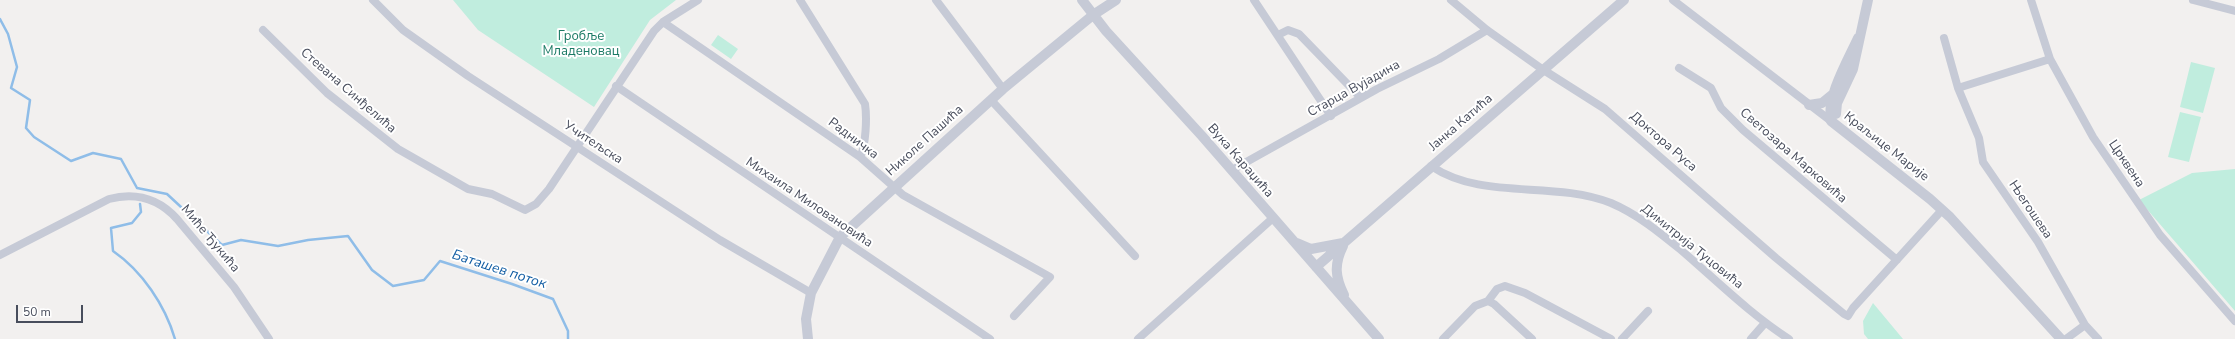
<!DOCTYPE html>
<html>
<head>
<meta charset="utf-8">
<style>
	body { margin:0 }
	#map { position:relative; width:2235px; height:339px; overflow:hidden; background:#f2f0ef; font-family:"Nunito Sans",sans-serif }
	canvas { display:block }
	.scale { position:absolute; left:16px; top:305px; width:67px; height:18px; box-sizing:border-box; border:2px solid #484d5c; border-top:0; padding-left:5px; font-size:12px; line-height:14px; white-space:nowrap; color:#484d5c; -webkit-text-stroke:3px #fff; paint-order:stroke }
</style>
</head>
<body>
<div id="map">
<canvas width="2235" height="339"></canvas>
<div class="scale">50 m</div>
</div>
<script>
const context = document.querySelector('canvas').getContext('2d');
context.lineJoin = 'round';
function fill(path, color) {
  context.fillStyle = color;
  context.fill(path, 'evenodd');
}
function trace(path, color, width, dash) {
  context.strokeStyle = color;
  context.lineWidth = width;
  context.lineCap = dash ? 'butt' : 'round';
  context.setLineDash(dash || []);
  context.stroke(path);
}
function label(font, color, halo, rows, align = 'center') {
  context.font = font + ' "Nunito Sans",sans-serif';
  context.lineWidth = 4;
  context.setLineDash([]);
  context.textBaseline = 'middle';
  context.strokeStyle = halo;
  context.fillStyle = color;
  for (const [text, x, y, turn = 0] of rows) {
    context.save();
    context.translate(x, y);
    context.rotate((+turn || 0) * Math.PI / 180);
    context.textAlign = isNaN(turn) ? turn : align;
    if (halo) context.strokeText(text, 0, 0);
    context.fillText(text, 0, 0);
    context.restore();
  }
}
fill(new Path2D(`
	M453 0H676L650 20 594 107 478 30Z
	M718 35 738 49 731 59 711 45Z
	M2191 62 2215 68 2203 113 2180 107Z
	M2180 112 2201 117 2189 162 2168 157Z
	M2235 169V311L2139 200 2192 173Z
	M1873 303 1903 339H1868L1864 334 1863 321Z`), '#c0edde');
trace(new Path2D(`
	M0 19 8 34 17 67 11 88 30 100 26 128 34 137 71 161 93 153 121 159 137 188 167 194 222 245 241 240 278 246 308 240 348 236 372 270 393 286 424 280 440 261 512 284 553 299 568 331V339
	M140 204 141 212 132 223 111 228 113 251C142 271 165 305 175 339`), '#8fbde8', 2.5);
trace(new Path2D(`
	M373 0 403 30 468 76 720 240 811 293
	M800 0 865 104C867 117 866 146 860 157
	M936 0 1003 89
	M1254 0 1331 116
	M1451 0 1487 30 1542 69 1605 109 1776 258 1844 314 1848 316 1853 308 1942 210
	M1673 0 1831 121
	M2031 0 2050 59 2093 137 2160 235 2235 321
	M2193 0 2235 11
	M663 22 860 157 903 195 1050 277 1014 316
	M263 30 327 93 398 149 468 189 492 194 525 210 536 204 549 189 654 31 663 22 698 0
	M1278 35 1288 30 1299 34 1361 98
	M1944 38 1958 88 1979 138 1983 162 2038 242 2085 325 2098 339
	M1679 68 1711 88 1721 108 1743 130 1897 260
	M616 86 990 339
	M1958 88 2050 59
	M991 100 1135 256
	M1431 166C1483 201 1552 180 1611 203 1637 214 1659 232 1681 250 1716 280 1750 314 1789 339
	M1232 170 1377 89 1439 59 1487 30
	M0 255 109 199C136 192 158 198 177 219L234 287 269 339
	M1488 301 1494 304 1532 339
	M1138 339 1273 218
	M1443 339 1475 306 1488 301 1497 289 1505 286 1525 293 1611 339
	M1622 339 1648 311
	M1751 339 1765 323
	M2066 339 2085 325`), '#c6cad6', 8);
trace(new Path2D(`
	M1082 0 1106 31 1202 136 1379 339
	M1858 38C1848 60 1826 97 1831 121L1930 199 1950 217 2061 339
	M1809 105 1822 103 1833 94
	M1836 114 1837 103 1853 69 1868 0
	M1297 243 1311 249 1343 243
	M1343 246C1334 264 1335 277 1344 295
	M1316 267 1624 0
	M808 339 806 319 811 293 840 237 1003 89 1093 15 1116 0`), '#c6cad6', 10);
label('13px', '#1b7a65', '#fff', [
	["Гробље",581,37],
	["Младеновац",581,52]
]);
label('13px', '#484d5c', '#fff', [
	["Старца Вујадина",1354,89,-29],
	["Стевана Синђелића",348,91,41],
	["Јанка Катића",1461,123,-41],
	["Радничка",853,139,37],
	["Николе Пашића",925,141,-42],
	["Доктора Руса",1663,142,41],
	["Учитељска",593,143,33],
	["Краљице Марије",1886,147,38],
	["Светозара Марковића",1793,156,41],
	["Вука Караџића",1240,161,49],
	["Црквена",2126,164,56],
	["Михаила Миловановића",809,203,34],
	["Његошева",2030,210,56],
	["Миће Ђукића",210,239,50],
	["Димитрија Туцовића",1692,247,39]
]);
label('italic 14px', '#135ea4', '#fff', [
	["Баташев поток",499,270,18]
]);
</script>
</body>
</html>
